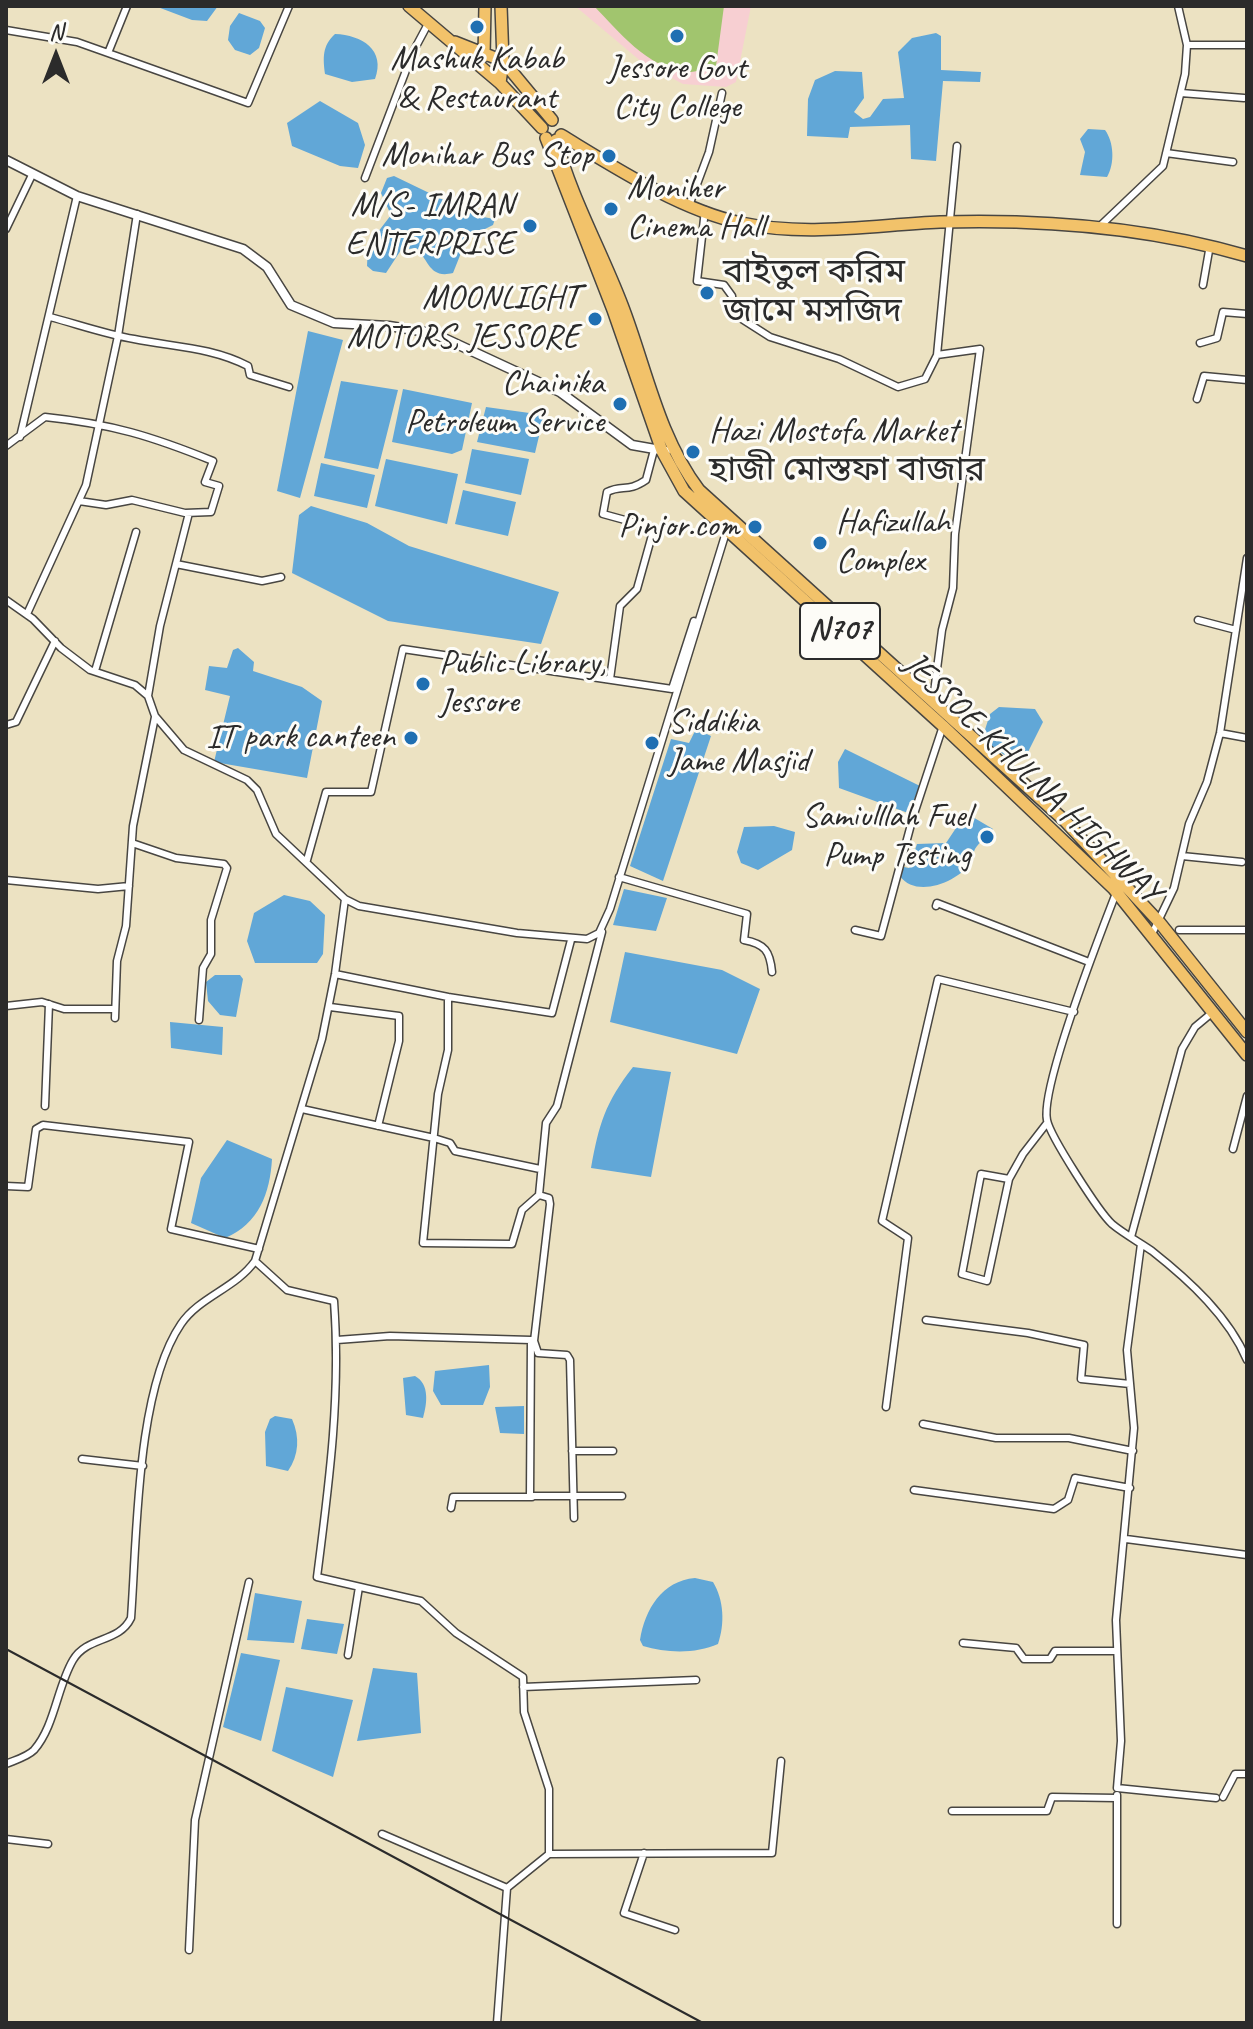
<!DOCTYPE html>
<html>
<head>
<meta charset="utf-8">
<style>
	body { margin:0 }
	#map { position:relative; width:1253px; height:2029px; overflow:hidden; background:#ece2c2; font-family:Caveat,sans-serif }
	canvas { display:block }
	.frame { position:absolute; inset:0; border:8px solid #2b2b2b; pointer-events:none }
	.north { position:absolute; left:16px; top:16px; width:80px; height:80px; -webkit-text-stroke:6px #fdfcf7; paint-order:stroke; rotate:0deg; font-size:22px; font-weight:700; line-height:32px; text-align:center; color:#2b2b2b }
	.north::after { content:''; display:block; margin:auto; width:28px; height:36px; background:#2b2b2b; clip-path:polygon(50% 0,100% 100%,50% 72%,0 100%) }
</style>
</head>
<body>
<div id="map">
<canvas width="1253" height="2029"></canvas>
<div class="frame"></div>
<div class="north">N</div>
</div>
<script>
const context = document.querySelector('canvas').getContext('2d');
context.lineJoin = 'round';
function fill(path, color) {
  context.fillStyle = color;
  context.fill(path, 'evenodd');
}
function trace(path, color, width, dash) {
  context.strokeStyle = color;
  context.lineWidth = width;
  context.lineCap = dash ? 'butt' : 'round';
  context.setLineDash(dash || []);
  context.stroke(path);
}
function label(font, color, halo, rows, align = 'center') {
  context.font = font + ' Caveat,"Noto Sans Bengali",sans-serif';
  context.lineWidth = 6;
  context.setLineDash([]);
  context.textBaseline = 'middle';
  context.strokeStyle = halo;
  context.fillStyle = color;
  for (const [text, x, y, turn = 0] of rows) {
    context.save();
    context.translate(x, y);
    context.rotate((+turn || 0) * Math.PI / 180);
    context.textAlign = isNaN(turn) ? turn : align;
    if (halo) context.strokeText(text, 0, 0);
    context.fillText(text, 0, 0);
    context.restore();
  }
}
fill(new Path2D(`
	M575 6H751L736 82 726 87 683 84 643 63Z`), '#f7cfd2');
fill(new Path2D(`
	M594 6H724L716 66C707 68 694 73 685 72 647 67 619 32 594 6Z`), '#a1c56e');
fill(new Path2D(`
	M155 6H218L207 21 192 20Z
	M239 13 260 21 265 28 259 48 250 55 235 50 228 40 230 26Z
	M936 33 941 36V70L981 72 980 82 943 81 936 161 911 159 910 125 850 127 848 138 807 136 808 99 815 80 835 71 862 72 864 98 854 112 863 119 870 117 883 99 904 98 898 52 912 38Z
	M335 34C362 35 386 50 375 79L352 82 325 74C323 58 322 46 335 34Z
	M320 101 358 123 365 145 358 168 340 166 292 146 287 123Z
	M1088 129 1105 130C1114 142 1115 164 1107 177L1080 175 1085 152 1080 139Z
	M394 176 477 216 495 219 493 225 467 238 453 273C429 279 429 260 416 248L401 250 386 273 373 271 367 266 368 245 391 215 381 193 387 178Z
	M308 331 343 340 300 498 277 491Z
	M341 381 398 390 378 469 324 458Z
	M403 389 472 403 462 450 452 454 392 442Z
	M486 407 544 415 535 453 477 442Z
	M472 449 529 459 521 495 465 483Z
	M386 459 458 474 447 524 375 506Z
	M321 463 375 475 367 508 314 496Z
	M463 490 516 502 508 536 455 524Z
	M311 506 367 523 409 546 559 592 541 644 388 621 292 573 299 515Z
	M238 648 254 662 253 671 302 687 322 701 307 778 214 762 230 696 205 690 209 666 227 668 233 650Z
	M999 707 1035 709 1043 722 1027 754 1014 762 982 739 990 714Z
	M696 729 711 736 663 881 630 866 671 739 689 743Z
	M845 749 920 786 908 813 839 788 838 762Z
	M966 813 993 829C988 836 979 842 975 849 971 858 977 853 972 861 959 882 916 899 900 876L904 867 909 868 917 844 946 843Z
	M774 826 795 832 792 850 758 870 741 863 737 852 744 827Z
	M624 889 667 898 656 931 613 925Z
	M284 895 310 901 325 915 323 954 317 963H255L247 941 254 913Z
	M625 952 722 970 760 989 737 1054 610 1022Z
	M215 975H240L243 979 236 1017 220 1015 208 1001 206 982Z
	M170 1022 223 1027 222 1055 171 1048Z
	M633 1067 671 1072 651 1177 591 1168C599 1124 605 1103 633 1067Z
	M227 1140 272 1159C270 1193 259 1224 225 1238L191 1223 201 1178Z
	M489 1365 490 1387 483 1405H441L433 1391 435 1371Z
	M415 1376C430 1384 427 1404 423 1418L406 1415 403 1378Z
	M524 1406V1434L500 1433 495 1407Z
	M275 1416 292 1419C300 1437 299 1455 288 1471L266 1466 265 1432 270 1419Z
	M695 1578 713 1582C724 1600 725 1624 718 1644 696 1654 666 1653 643 1646L640 1640C645 1609 662 1581 695 1578Z
	M255 1593 302 1601 294 1643 247 1640Z
	M307 1619 344 1624 337 1654 301 1649Z
	M241 1653 280 1660 261 1741 223 1727Z
	M373 1668 417 1673 421 1733 357 1741Z
	M286 1687 353 1700 333 1777 272 1751Z`), '#61a7d7');
const minor = new Path2D(`
	M127 6 108 53 248 103 289 6
	M6 30 77 42 108 53
	M1187 45H1247
	M1181 93 1244 98
	M1166 153 1233 162
	M365 178 413 52 429 22
	M690 203 709 152 722 93
	M705 210 697 281 724 285 732 296 734 314 770 337 839 359 898 387 925 379 937 355
	M1099 227 1163 166 1185 74 1187 45 1178 6
	M6 229 32 175
	M1203 285 1210 245
	M50 317C77 324 105 334 134 339 173 347 211 347 248 366L250 375 289 387
	M1200 343 1217 338 1223 312 1247 314
	M1197 399 1204 376 1247 380
	M20 437 77 196
	M6 446 45 417C112 424 151 436 213 461L205 482 219 486 211 512 185 513 132 500 106 505 79 501
	M176 564 262 581 281 577
	M6 600 33 619 61 648 90 670 135 685 148 696 155 716 184 750 247 780 257 790 276 834 345 899 359 906 517 933 587 939 599 933 610 909 727 529
	M27 614 86 485 118 336 137 214
	M1198 620 1236 630
	M95 671 136 532
	M610 679 620 606 637 589 654 528 603 514 607 492C623 484 627 493 646 480L654 450
	M148 696 160 626 189 513
	M933 700 942 630 953 588 955 534 980 349 937 355 957 146
	M6 725 16 722 55 641
	M1220 733 1247 738
	M132 843 176 858 224 864 227 868 211 920V954L203 968 199 1020
	M1182 856 1242 862
	M307 860 326 792H371L403 649 672 689 694 621
	M619 877 747 914 744 940C765 944 770 951 772 972
	M6 880 98 889 129 886
	M1116 893C1101 932 1040 1087 1047 1120 1050 1136 1099 1212 1112 1224 1124 1234 1139 1242 1152 1251 1190 1281 1229 1317 1247 1360
	M936 906 937 903 1089 962
	M855 930 881 936 913 817 943 726
	M1179 930H1247
	M1151 936 1174 888 1189 824 1207 782 1220 733 1247 558
	M571 940 552 1013 448 997V1050L438 1094 423 1243 512 1244 522 1210 539 1195 546 1123 557 1106 602 932
	M335 974 448 997
	M6 1006 42 1002 64 1009H115
	M330 1007 399 1016V1041L378 1126
	M115 1018 117 961 126 926 133 826 155 717
	M45 1106 49 1004
	M302 1109 434 1138 450 1143 455 1151 540 1169
	M1233 1149 1247 1096
	M1009 1179 981 1174 962 1274 987 1281 1009 1179 1023 1154 1047 1123
	M6 1186 28 1187 36 1129 43 1125 189 1142 171 1229 259 1249
	M539 1195 549 1198 550 1204 534 1341 538 1353 567 1355 570 1360 574 1518
	M1131 1237 1182 1049 1195 1027 1213 1012
	M1141 1244 1127 1350 1134 1428 1116 1620 1121 1741 1117 1788 1216 1798
	M255 1261 287 1290 334 1301C341 1395 329 1484 317 1577L421 1601 456 1633 523 1677 524 1712 549 1789V1854L507 1888 497 2023
	M926 1320 1028 1333 1084 1345 1081 1379 1130 1384
	M337 1340 390 1336 531 1340 530 1496H622
	M886 1407 908 1238 882 1221 938 979 1074 1012
	M923 1424 996 1438H1069L1133 1451
	M572 1451H613
	M82 1459 143 1466
	M914 1490 1054 1509 1068 1500 1075 1478 1130 1488
	M451 1508 453 1497H532
	M1126 1539 1247 1555
	M963 1643 1016 1648 1024 1659H1050L1055 1651H1116
	M348 1655 359 1587
	M523 1687 696 1680
	M6 1764C15 1760 27 1757 34 1750 55 1726 57 1687 73 1660 87 1636 119 1643 131 1618 137 1538 136 1390 181 1324 199 1297 236 1288 255 1261L322 1039 335 974 345 899
	M1117 1795V1924
	M1223 1797 1235 1774H1247
	M952 1811H1047L1052 1797 1116 1798
	M382 1834 507 1888
	M6 1839 48 1844
	M644 1853 624 1913 675 1930
	M549 1854 772 1853 781 1761
	M189 1950 195 1820 249 1582`);
const tertiary = new Path2D(`
	M6 160 77 196 243 249 267 267 291 305 334 323 389 326 433 333 560 392 632 445 666 451`);
const trunk = new Path2D(`
	M409 6 500 83 542 128
	M455 42 503 61 552 120
	M484 56 485 6
	M500 83 503 61 501 6
	M561 135C614 167 680 210 741 223 806 237 874 225 940 222 1043 219 1148 227 1247 256
	M546 138 613 310 662 451 684 491 943 726 1114 889 1247 1055
	M556 140C571 197 601 250 622 305 646 367 658 436 699 490L1065 821 1160 923 1247 1032`);
trace(minor, '#484642', 9);
trace(tertiary, '#484642', 11);
trace(trunk, '#484642', 14);
trace(minor, '#fff', 6);
trace(tertiary, '#fff', 8);
trace(trunk, '#f2c26a', 11);
trace(new Path2D(`
	M6 1649 703 2023`), '#2b2b2b', 2);
for (const [x, y, r, color] of [
	[477,27,8,"#1f6fb2"],
	[677,36,8,"#1f6fb2"],
	[609,156,8,"#1f6fb2"],
	[611,209,8,"#1f6fb2"],
	[530,226,8,"#1f6fb2"],
	[707,293,8,"#1f6fb2"],
	[595,319,8,"#1f6fb2"],
	[620,404,8,"#1f6fb2"],
	[693,452,8,"#1f6fb2"],
	[755,527,8,"#1f6fb2"],
	[820,543,8,"#1f6fb2"],
	[423,684,8,"#1f6fb2"],
	[411,738,8,"#1f6fb2"],
	[652,743,8,"#1f6fb2"],
	[987,837,8,"#1f6fb2"]
]) {
  const dot = new Path2D();
  dot.arc(x, y, r, 0, 2 * Math.PI);
  context.fillStyle = color;
  context.fill(dot);
  trace(dot, '#fdfcf7', 3);
}
for (const [x, y, w] of [
	[840,631,80]
]) {
  const box = new Path2D();
  box.roundRect(x - w / 2, y - 28, w, 56, 6);
  context.fillStyle = '#fdfcf7';
  context.fill(box);
  trace(box, '#2b2b2b', 2);
}
label('bold 32px', '#2b2b2b', null, [
	["N707",840,631]
]);
label('34px', '#2b2b2b', '#fdfcf7', [
	["Mashuk Kabab",477,60,"center"],
	["& Restaurant",477,99,"center"],
	["Jessore Govt",677,69,"center"],
	["City College",677,108,"center"],
	["Monihar Bus Stop",593,156],
	["Moniher",627,189,"left"],
	["Cinema Hall",627,228,"left"],
	["M/S- IMRAN",514,206],
	["ENTERPRISE",514,245],
	["বাইতুল করিম",723,273,"left"],
	["জামে মসজিদ",723,312,"left"],
	["MOONLIGHT",579,299],
	["MOTORS, JESSORE",579,338],
	["Chainika",604,384],
	["Petroleum Service",604,423],
	["Hazi Mostofa Market",709,432,"left"],
	["হাজী মোস্তফা বাজার",709,471,"left"],
	["Hafizullah",836,523,"left"],
	["Complex",836,562,"left"],
	["Pinjor.com",739,527],
	["Public Library,",439,664,"left"],
	["Jessore",439,703,"left"],
	["Siddikia",668,723,"left"],
	["Jame Masjid",668,762,"left"],
	["IT park canteen",395,738],
	["Samiulllah Fuel",971,817],
	["Pump Testing",971,856]
], 'right');
label('34px', '#2b2b2b', '#fdfcf7', [
	["JESSOE-KHULNA HIGHWAY",1032,778,44]
]);
</script>
</body>
</html>
